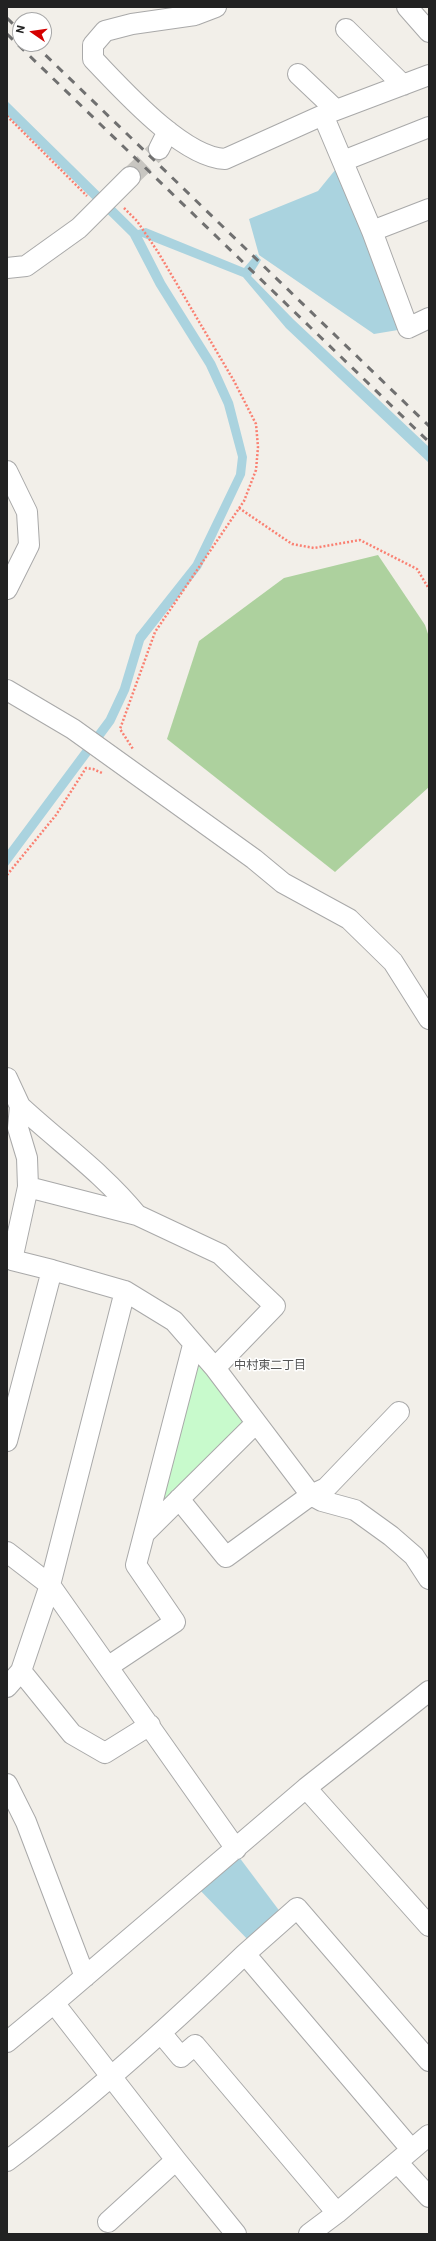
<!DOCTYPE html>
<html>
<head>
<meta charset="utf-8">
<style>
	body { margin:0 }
	#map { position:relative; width:436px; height:2241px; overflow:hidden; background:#f2efe9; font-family:Roboto,sans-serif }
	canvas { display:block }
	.frame { position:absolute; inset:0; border:8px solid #222; pointer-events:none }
	.north { position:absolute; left:12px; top:12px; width:40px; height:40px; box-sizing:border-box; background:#fff; border:1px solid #a7a7a7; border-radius:50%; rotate:283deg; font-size:11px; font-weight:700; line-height:16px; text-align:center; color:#222 }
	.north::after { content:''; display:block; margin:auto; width:14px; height:18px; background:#d40000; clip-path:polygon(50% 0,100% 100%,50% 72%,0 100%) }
</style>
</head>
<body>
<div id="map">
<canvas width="436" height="2241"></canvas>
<div class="frame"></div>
<div class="north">N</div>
</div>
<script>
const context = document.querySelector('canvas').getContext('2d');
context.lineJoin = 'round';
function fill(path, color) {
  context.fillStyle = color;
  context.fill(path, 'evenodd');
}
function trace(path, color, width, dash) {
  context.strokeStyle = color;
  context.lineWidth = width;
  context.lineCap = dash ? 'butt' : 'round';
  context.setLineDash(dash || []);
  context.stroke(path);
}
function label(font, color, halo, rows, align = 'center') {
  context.font = font + ' Roboto,"Noto Sans JP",sans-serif';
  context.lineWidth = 3;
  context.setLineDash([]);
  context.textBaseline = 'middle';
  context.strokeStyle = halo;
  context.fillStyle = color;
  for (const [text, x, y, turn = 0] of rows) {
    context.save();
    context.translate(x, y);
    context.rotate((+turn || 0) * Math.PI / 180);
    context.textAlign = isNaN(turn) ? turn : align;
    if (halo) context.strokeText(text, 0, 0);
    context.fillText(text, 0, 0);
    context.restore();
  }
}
fill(new Path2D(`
	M378 555 425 625 429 637V787L335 872 167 739 199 641 284 578Z`), '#add19e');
fill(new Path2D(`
	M194 1350 251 1422 149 1526Z`), '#c8facc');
fill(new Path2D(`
	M7 101 138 230 146 228 244 268 256 254 261 260 251 276 293 319 429 447V463L286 328 243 277 142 237 165 282 215 362 233 402 247 457 245 475 201 568 144 641 129 691 114 723 7 867V851L106 718 120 688 136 635 193 563 236 474 238 457 224 405 206 366 156 286 130 236 7 115Z
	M340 164 404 329 374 334 259 255 249 219 318 191Z
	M236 1853 284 1917 252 1944 196 1886Z`), '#aad3df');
trace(new Path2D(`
	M130 177 159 149`), '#c8c6c1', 20, [20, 10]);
const minor = new Path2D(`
	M216 7 195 15 132 24 105 31 93 45V59C122 89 182 157 225 159L323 115 429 75
	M407 7 429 32
	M346 29 403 85
	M298 74 336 110
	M323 115 372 231 429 209
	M159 149 168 131
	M343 161 429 127
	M372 231 408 328 429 318
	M7 268 26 266 79 228 130 177
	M7 471 27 512 29 545 7 589
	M7 690 73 729 254 859 283 883 349 919 393 962 429 1019
	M7 1078 20 1106 18 1128 27 1158 28 1187 12 1260 52 1270
	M20 1106C60 1143 103 1173 137 1215
	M28 1187 137 1215 220 1254 275 1306 215 1368
	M7 1441 52 1270 125 1291 174 1321 215 1368 311 1495 322 1501 355 1510 391 1536 414 1556 429 1579
	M179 1499 226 1557 311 1495 326 1488 399 1412
	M145 1533 256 1423
	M7 1552 50 1585 236 1849
	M109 1666 175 1622 136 1565 193 1345
	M21 1671 72 1734 105 1753 150 1725
	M7 1687 21 1671 50 1585 125 1291
	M7 1784 26 1822 85 1977
	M306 1788 429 1926
	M245 1954 297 1908 429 2061
	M54 2003 176 2160 236 2234
	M161 2033 181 2057 195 2045 337 2213
	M7 2042 54 2003 306 1788 429 1691
	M7 2161C91 2098 169 2027 245 1954L411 2149
	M397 2162 429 2197
	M108 2222 176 2160
	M309 2234 337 2213 429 2135`);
trace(minor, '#a9a9a9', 22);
trace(new Path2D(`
	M7 116 87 196
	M124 208 137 221 158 252 234 381 256 424 258 447 256 470 244 501 155 632 120 729 133 749
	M239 508 292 544 314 548 360 540 417 569 429 589
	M7 875 56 815 86 768 93 769 102 773`), '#fa8072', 2.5, [2, 2]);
trace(minor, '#fff', 20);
trace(new Path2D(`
	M7 18 20 31
	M7 34 429 442
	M34 44 429 426`), '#707070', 3, [8, 8]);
label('12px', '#555', '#fff', [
	["中村東二丁目",270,1366]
]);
</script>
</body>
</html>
